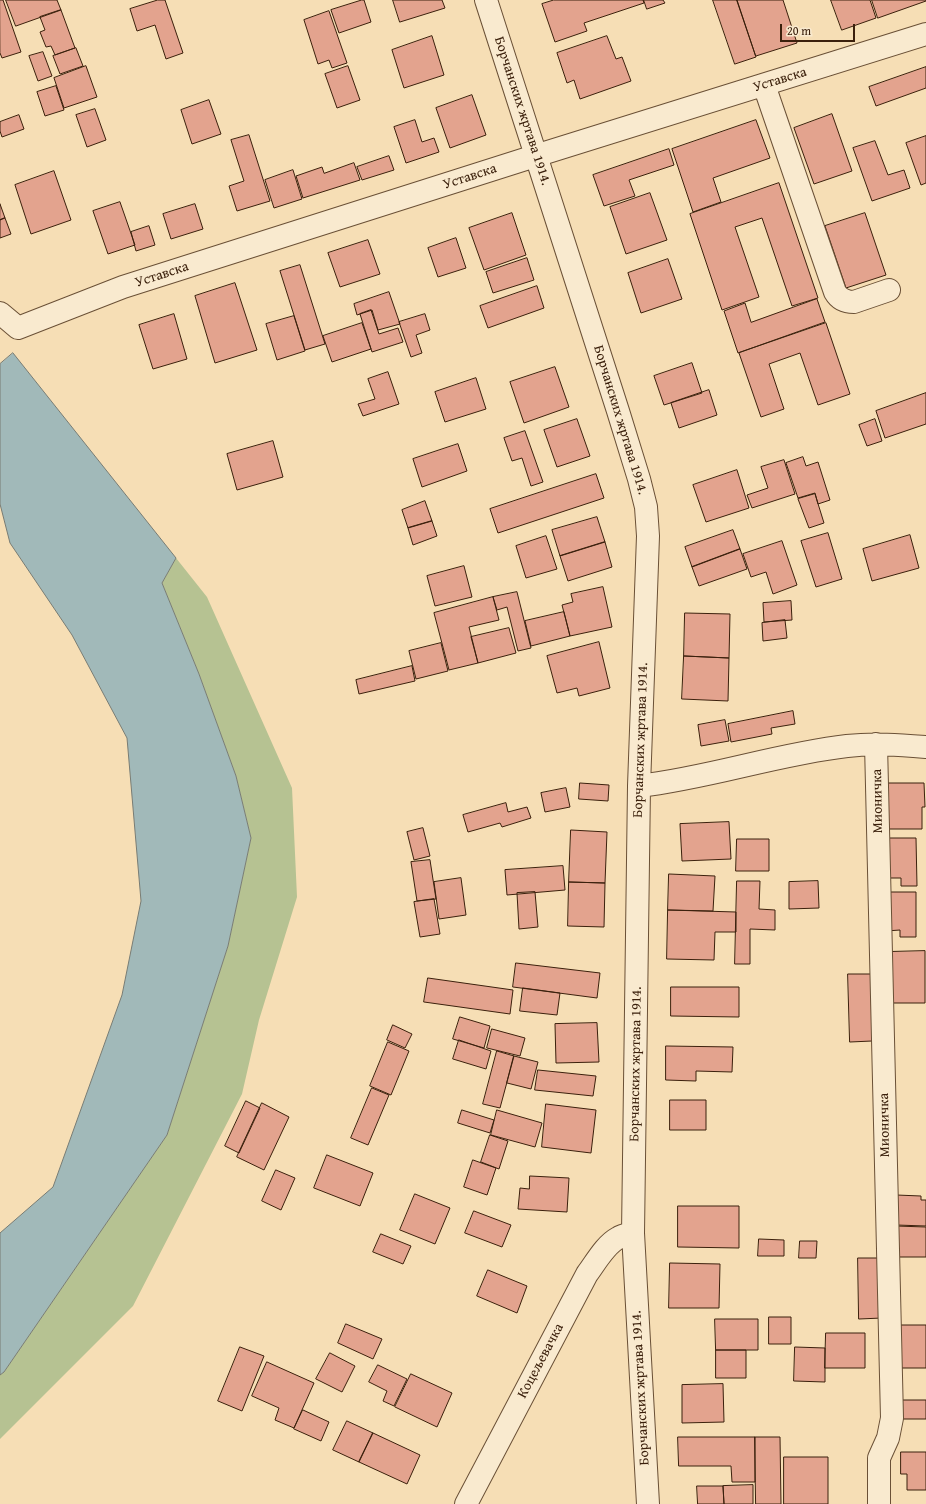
<!DOCTYPE html>
<html>
<head>
<meta charset="utf-8">
<style>
	body { margin:0 }
	#map { position:relative; width:926px; height:1504px; overflow:hidden; background:#f6deb5; font-family:"Gentium Book Plus",serif }
	canvas { display:block }
	.scale { position:absolute; left:780px; top:24px; width:75px; height:18px; box-sizing:border-box; border:2px solid #3b200c; border-top:0; padding-left:5px; font-size:12px; line-height:14px; white-space:nowrap; color:#3b200c; -webkit-text-stroke:3px #f9eacf; paint-order:stroke }
</style>
</head>
<body>
<div id="map">
<canvas width="926" height="1504"></canvas>
<div class="scale">20 m</div>
</div>
<script>
const context = document.querySelector('canvas').getContext('2d');
context.lineJoin = 'round';
function fill(path, color) {
  context.fillStyle = color;
  context.fill(path, 'evenodd');
}
function trace(path, color, width, dash) {
  context.strokeStyle = color;
  context.lineWidth = width;
  context.lineCap = dash ? 'butt' : 'round';
  context.setLineDash(dash || []);
  context.stroke(path);
}
function label(font, color, halo, rows, align = 'center') {
  context.font = font + ' "Gentium Book Plus",serif';
  context.lineWidth = 3;
  context.setLineDash([]);
  context.textBaseline = 'middle';
  context.strokeStyle = halo;
  context.fillStyle = color;
  for (const [text, x, y, turn = 0] of rows) {
    context.save();
    context.translate(x, y);
    context.rotate((+turn || 0) * Math.PI / 180);
    context.textAlign = isNaN(turn) ? turn : align;
    if (halo) context.strokeText(text, 0, 0);
    context.fillText(text, 0, 0);
    context.restore();
  }
}
fill(new Path2D(`
	M176 558 207 597 292 788 297 897 259 1020 242 1094 133 1306 0 1439V1375L4 1372 167 1135 228 946 251 838 236 776 199 674 162 583Z`), '#b6c292');
const water = new Path2D(`
	M13 353 176 558 162 583 199 674 236 776 251 838 228 946 167 1135 4 1372 0 1375V1233L53 1187 122 995 141 901 127 738 72 635 10 543 0 504V364Z`);
fill(water, '#a1b9b9');
trace(water, '#787c74', 1);
const building = new Path2D(`
	M0 0H3L21 52 2 58 0 53Z
	M6 0H57L61 10 16 26Z
	M158 0H165L183 53 166 59 155 25 137 31 130 9Z
	M362 0H364L371 22 339 33 331 10Z
	M393 0H442L445 8 400 22Z
	M554 0H643L644 3 584 23 587 31 555 42 542 4Z
	M644 0H663L665 3 647 9Z
	M713 0H737L756 57 735 64Z
	M737 0H783L797 43 756 56Z
	M831 0H870L876 18 842 30Z
	M872 0H926V1L878 18Z
	M61 10 75 48 55 55 51 46 46 47 40 32 45 30 40 17Z
	M329 11 347 63 332 68 329 60 318 64 304 20Z
	M432 36 444 75 404 88 392 50Z
	M607 36 616 59 622 57 631 81 580 99 574 80 567 83 557 53Z
	M76 48 83 66 60 74 53 56Z
	M43 52 52 76 38 81 29 56Z
	M86 66 97 97 64 108 54 78Z
	M348 66 360 100 337 108 325 74Z
	M926 67V88L876 106 869 87Z
	M56 86 64 110 45 116 37 92Z
	M472 95 486 135 450 148 436 108Z
	M209 100 221 134 192 144 181 110Z
	M95 109 106 140 87 147 76 115Z
	M832 114 852 171 814 184 794 128Z
	M19 115 24 129 2 137 0 131V122Z
	M415 120 422 142 434 138 439 152 406 163 394 127Z
	M756 120 770 158 713 178 721 202 693 212 672 149Z
	M249 135 270 201 237 211 229 186 244 181 231 140Z
	M926 136V183L921 185 906 143Z
	M875 141 888 175 904 170 910 188 872 201 853 148Z
	M669 149 674 165 629 180 635 196 604 206 593 175Z
	M389 156 394 170 362 180 357 167Z
	M354 163 360 180 303 198 296 176 322 167 324 173Z
	M293 170 302 199 274 208 265 180Z
	M54 171 71 220 31 234 15 185Z
	M779 183 818 298 792 306 762 218 735 227 759 297 722 310 690 214Z
	M650 193 667 240 626 254 610 207Z
	M120 202 135 245 108 254 93 211Z
	M0 204 5 218 0 220Z
	M195 204 203 229 171 239 163 214Z
	M512 213 526 255 484 270 469 228Z
	M865 213 886 275 846 288 825 226Z
	M5 218 11 234 0 238V220Z
	M149 226 155 245 136 251 131 232Z
	M456 238 466 268 438 277 428 248Z
	M368 240 380 274 340 287 328 253Z
	M527 258 534 280 493 293 486 272Z
	M668 259 682 299 641 313 628 273Z
	M300 265 325 344 305 350 280 271Z
	M235 283 257 350 215 363 195 296Z
	M537 286 544 308 488 328 480 306Z
	M389 292 400 324 378 330 372 310 357 315 354 304Z
	M817 299 825 322 738 353 724 311 745 303 751 322Z
	M371 310 379 334 398 328 403 342 372 352 360 314Z
	M174 314 187 359 153 369 139 325Z
	M425 314 430 330 416 335 422 353 411 357 399 322Z
	M294 316 305 351 277 360 266 324Z
	M362 323 371 349 332 362 323 336Z
	M826 323 850 394 818 405 800 353 769 364 784 409 761 417 739 353Z
	M692 363 702 393 664 405 654 376Z
	M555 367 569 407 524 423 510 382Z
	M388 372 399 404 363 416 358 404 375 399 368 379Z
	M476 378 486 409 445 422 435 392Z
	M709 390 717 415 679 428 671 403Z
	M926 393V424L885 438 876 411Z
	M577 419 590 456 557 467 544 430Z
	M875 419 882 441 867 446 859 425Z
	M525 431 543 482 531 486 522 458 512 461 504 438Z
	M273 441 283 477 237 490 227 454Z
	M458 444 467 471 422 487 413 459Z
	M803 457 806 466 818 462 830 500 818 504 815 493 798 498 786 463Z
	M784 460 795 494 752 508 747 495 768 488 761 467Z
	M737 470 749 508 706 522 693 485Z
	M596 474 604 498 498 533 490 509Z
	M815 494 824 523 809 528 798 499Z
	M425 501 432 521 408 528 402 510Z
	M597 517 605 542 560 556 552 530Z
	M432 521 437 536 413 545 408 528Z
	M733 530 740 549 692 567 685 547Z
	M828 533 842 579 816 587 801 541Z
	M910 535 919 568 872 581 863 549Z
	M546 536 557 569 526 578 516 546Z
	M782 541 797 585 773 594 766 572 751 577 743 554Z
	M605 542 612 567 568 581 560 556Z
	M740 549 747 569 699 586 692 567Z
	M464 566 472 597 435 606 427 576Z
	M603 587 612 627 570 636 562 605 573 602 571 594Z
	M517 592 531 648 518 651 507 607 497 610 493 597Z
	M493 597 499 620 469 627 478 663 449 670 434 613Z
	M791 601 792 620 764 622 763 603Z
	M564 612 570 636 531 646 525 621Z
	M685 613 730 614 729 658 684 656Z
	M785 620 787 638 763 641 762 623Z
	M509 628 516 653 478 663 471 637Z
	M599 642 610 688 579 696 577 688 557 693 547 656Z
	M441 643 448 671 416 679 409 651Z
	M684 656 729 658 728 701 682 699Z
	M412 666 415 681 359 694 356 680Z
	M793 711 795 724 771 728 772 734 731 742 728 724Z
	M725 720 729 741 701 746 698 725Z
	M580 783 609 785 608 801 579 799Z
	M885 783H924L925 807H922V829H886Z
	M566 788 570 807 545 812 541 793Z
	M506 803 508 812 527 807 531 818 502 827 500 823 468 832 463 815Z
	M729 822 731 859 682 861 680 824Z
	M423 828 430 856 414 860 407 832Z
	M571 830 607 832 605 883 569 882Z
	M885 838H916L917 886H901V878H886Z
	M737 839H769V871H736Z
	M430 860 436 899 417 901 411 862Z
	M563 866 565 890 507 895 505 870Z
	M669 874 715 876 713 911 668 910Z
	M461 878 466 915 439 919 434 882Z
	M737 881H760L759 909 775 910V930L750 929V964H735Z
	M818 881 819 908 789 909V882Z
	M569 882 605 883 604 927 568 926Z
	M535 892 538 927 519 929 517 893Z
	M886 892H916V937H900V930L886 931Z
	M434 899 440 934 420 937 414 902Z
	M668 910 736 912V932H715L714 960 667 959Z
	M925 951V1003H888L887 952Z
	M516 963 600 973 597 998 513 987Z
	M848 974H871L872 1041 850 1042Z
	M428 978 513 990 510 1014 424 1002Z
	M671 987H739V1017L671 1016Z
	M523 988 560 993 557 1015 520 1011Z
	M460 1017 490 1026 484 1048 453 1039Z
	M597 1023 599 1062 556 1063 555 1024Z
	M393 1025 412 1034 405 1048 387 1040Z
	M492 1029 525 1038 520 1056 487 1048Z
	M459 1040 491 1051 486 1069 453 1059Z
	M388 1042 409 1051 391 1095 370 1086Z
	M666 1046 733 1047 732 1072 696 1071V1081L666 1080Z
	M497 1051 514 1056 500 1108 483 1104Z
	M514 1056 538 1062 531 1089 507 1083Z
	M538 1070 596 1076 593 1096 535 1090Z
	M372 1088 389 1095 368 1145 351 1138Z
	M670 1100H706V1130H670Z
	M246 1101 260 1108 239 1153 225 1146Z
	M262 1103 289 1117 264 1170 237 1157Z
	M546 1104 596 1110 591 1153 542 1147Z
	M462 1110 494 1120 490 1133 458 1123Z
	M497 1110 542 1123 535 1147 491 1135Z
	M490 1135 508 1141 499 1169 481 1162Z
	M327 1155 373 1173 360 1206 314 1188Z
	M473 1160 496 1168 487 1195 464 1187Z
	M276 1170 295 1178 281 1210 262 1201Z
	M530 1176 569 1178 567 1212 518 1209 520 1188 529 1189Z
	M415 1194 450 1208 435 1244 400 1230Z
	M896 1195 921 1196V1200H926V1226L896 1225Z
	M678 1206H739V1248L678 1247Z
	M474 1211 511 1225 502 1247 465 1233Z
	M896 1226 926 1227V1257H896Z
	M381 1234 411 1246 403 1264 373 1252Z
	M759 1239 784 1240V1256H758Z
	M800 1241H817L816 1258H799Z
	M858 1258H881L882 1318 859 1319Z
	M670 1263 720 1264 719 1308H669Z
	M488 1270 527 1286 517 1313 477 1296Z
	M769 1317H791V1344H769Z
	M715 1319H758V1350H716Z
	M346 1324 382 1339 373 1359 338 1343Z
	M901 1325H926V1368H901Z
	M826 1333H865V1368H825Z
	M240 1347 264 1356 242 1411 218 1401Z
	M795 1347 825 1348V1382L794 1381Z
	M716 1350H746V1378H716Z
	M330 1353 355 1366 342 1392 316 1379Z
	M267 1362 314 1383 294 1428 275 1420 279 1408 252 1396Z
	M378 1365 407 1379 394 1406 383 1401 387 1391 369 1382Z
	M411 1374 452 1393 437 1427 395 1407Z
	M723 1384 724 1422 682 1423V1385Z
	M902 1400H926V1419H902Z
	M303 1410 329 1422 321 1441 294 1429Z
	M347 1421 373 1433 359 1462 333 1450Z
	M373 1433 420 1455 407 1484 359 1462Z
	M678 1437H755V1482H732L731 1466H679Z
	M755 1437H780L781 1504H756Z
	M901 1452H926V1490H907V1474H901Z
	M784 1457H828V1504H784Z
	M753 1485V1504H724L723 1486Z
	M697 1486H723L724 1504H698Z`);
fill(building, '#e3a38e');
trace(building, '#3b200c', 1);
const minor = new Path2D(`
	M486 0 618 411 639 479 646 507 648 536 639 786 633 1233 648 1504
	M764 85 835 292C839 299 846 302 854 302L889 290
	M0 313 18 328 123 287 535 156 926 34
	M876 744 892 1418 888 1438 879 1458V1504
	M639 786C709 778 777 754 847 746 874 743 900 745 926 747
	M466 1504 587 1274C596 1262 605 1245 618 1238 622 1235 628 1234 633 1233`);
trace(minor, '#6a5036', 24);
trace(minor, '#f9eacf', 22);
label('14px', '#3b200c', '#f9eacf', [
	["Уставска",780,80,-17],
	["Борчанских жртава 1914.",522,111,72],
	["Уставска",470,177,-18],
	["Уставска",162,275,-18],
	["Борчанских жртава 1914.",620,420,73],
	["Борчанских жртава 1914.",641,740,-88],
	["Мионичка",878,801,-91],
	["Борчанских жртава 1914.",636,1064,-89],
	["Мионичка",885,1125,-91],
	["Коцељевачка",541,1361,-62],
	["Борчанских жртава 1914.",641,1388,-93]
]);
</script>
</body>
</html>
